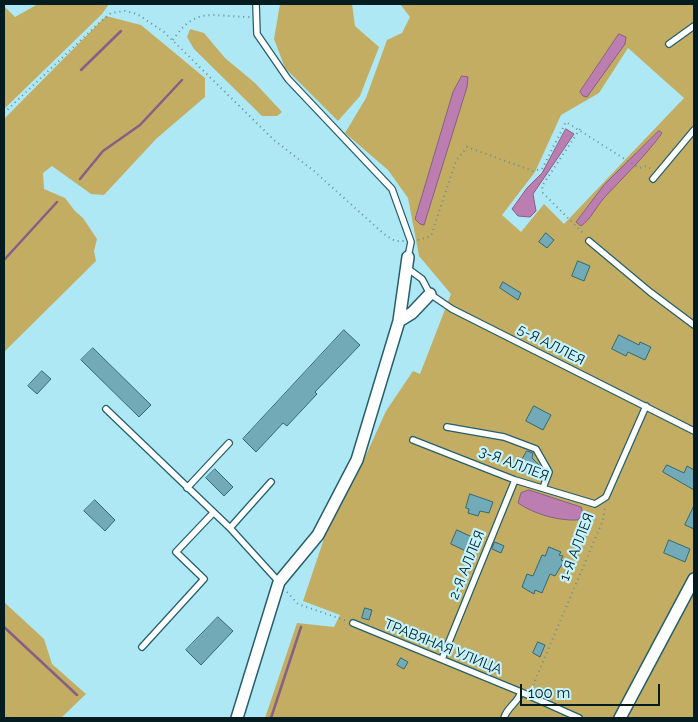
<!DOCTYPE html>
<html>
<head>
<meta charset="utf-8">
<style>
	body { margin:0 }
	#map { position:relative; width:698px; height:722px; overflow:hidden; background:#aee8f5; font-family:Raleway,sans-serif }
	canvas { display:block }
	.frame { position:absolute; inset:0; border:5px solid #041b20; pointer-events:none }
	.scale { position:absolute; left:520px; top:684px; width:140px; height:22px; box-sizing:border-box; border:2px solid #041b20; border-top:0; padding-left:6px; font-size:15px; line-height:18px; white-space:nowrap; color:#041b20; -webkit-text-stroke:4px #c5f3fe; paint-order:stroke }
</style>
</head>
<body>
<div id="map">
<canvas width="698" height="722"></canvas>
<div class="frame"></div>
<div class="scale">100 m</div>
</div>
<script>
const context = document.querySelector('canvas').getContext('2d');
context.lineJoin = 'round';
function fill(path, color) {
  context.fillStyle = color;
  context.fill(path, 'evenodd');
}
function trace(path, color, width, dash) {
  context.strokeStyle = color;
  context.lineWidth = width;
  context.lineCap = dash ? 'butt' : 'round';
  context.setLineDash(dash || []);
  context.stroke(path);
}
function label(font, color, halo, rows, align = 'center') {
  context.font = font + ' Raleway,sans-serif';
  context.lineWidth = 4.5;
  context.setLineDash([]);
  context.textBaseline = 'middle';
  context.strokeStyle = halo;
  context.fillStyle = color;
  for (const [text, x, y, turn = 0] of rows) {
    context.save();
    context.translate(x, y);
    context.rotate((+turn || 0) * Math.PI / 180);
    context.textAlign = isNaN(turn) ? turn : align;
    if (halo) context.strokeText(text, 0, 0);
    context.fillText(text, 0, 0);
    context.restore();
  }
}
fill(new Path2D(`
	M38 4H109L102 14 4 109V6L15 17Z
	M280 4H352L355 26 379 47 360 96 338 121 285 68 274 39Z
	M400 4H694V718H265L297 623 334 627 340 615 303 601 330 521 366 455 386 411 413 371 420 374 451 294 419 256 408 198 388 170 345 133 366 98 387 40 402 33 410 17ZM628 48 684 98 564 224 544 204 521 232 502 215 535 172 561 115 599 93Z
	M106 16 141 25 205 78V97L156 139 104 195 91 194 52 166 43 173 44 189 65 198 75 211 83 218 97 239 94 251 96 261 4 352V119Z
	M190 29 204 33 225 58 255 83 282 112 277 116H262L194 49 187 37Z
	M4 602 44 639 52 664 86 694 61 718H4Z`), '#c3ad62');
const water = new Path2D(`
	M619 34 626 37 625 44 587 97 583 96 580 92Z
	M462 76 468 77 467 87 424 225 420 224 415 219 453 92Z
	M566 129 574 134 533 194 536 211 530 217 518 216 512 209 527 188 542 173Z
	M659 131 662 133C645 157 624 176 604 198 596 207 591 219 581 226L576 222 604 185Z
	M529 490 581 507 583 513 578 520C558 521 534 514 518 503L521 493Z`);
fill(water, '#bc7eb1');
trace(water, '#856086', 1);
trace(new Path2D(`
	M81 70 121 31
	M80 179 103 151 140 125 182 80
	M4 260 57 202
	M4 627 77 695
	M271 718 301 627`), '#856086', 2.5);
const building = new Path2D(`
	M546 233 554 240 547 248 539 242Z
	M578 261 590 266 584 281 572 276Z
	M503 282 521 293 518 300 500 288Z
	M344 330 360 345 315 392 317 394 287 426 283 423 256 452 243 439Z
	M619 335 639 345 640 342 651 347 645 360 628 352 626 356 612 349Z
	M93 348 151 405 139 417 81 360Z
	M42 371 51 379 37 394 28 386Z
	M534 406 551 415 543 430 526 421Z
	M527 451 533 453 532 458 540 466 537 471H531L530 474 518 467Z
	M667 465 684 473 687 466 694 470V490L663 472Z
	M215 469 233 487 224 496 206 478Z
	M470 494 493 502 489 513 480 511 478 516 468 513 469 509 466 508Z
	M95 500 115 520 105 531 84 511Z
	M694 506V529L685 525Z
	M457 530 474 538 468 552 451 544Z
	M669 540 690 549 685 562 664 553Z
	M495 542 504 546 501 553 492 549Z
	M549 547 561 552 559 555 563 556 561 560 564 561 555 576 550 574 542 593 535 590 534 594 522 587 527 574 533 576 542 555 545 556Z
	M365 608 372 610 369 620 362 618Z
	M218 617 233 631 201 665 186 650Z
	M538 642 545 645 540 657 533 653Z
	M401 658 408 662 404 669 397 665Z`);
fill(building, '#72aab7');
trace(building, '#326975', 1);
const lane = new Path2D(`
	M256 4 257 34 288 79 392 189 411 242 408 257
	M669 44 694 26
	M653 179 694 130
	M589 241 650 292 694 325
	M407 268 422 279 430 294 452 309 694 431
	M106 409 230 528 279 582
	M447 427 504 437 536 449 549 472 543 488
	M413 440 515 480 595 504 606 497 646 406
	M187 488 229 443
	M230 528 271 482
	M353 623 521 692 579 718
	M142 647 204 579 176 552 213 513
	M442 659 515 480
	M504 718C507 707 518 703 521 692`);
const street = new Path2D(`
	M399 321 412 313 430 294
	M237 718 279 582 318 535 357 460 399 321 408 257
	M620 718 694 579`);
trace(lane, '#265f6a', 8);
trace(street, '#265f6a', 14);
trace(new Path2D(`
	M173 40C196 5 214 17 250 17
	M4 113 100 22 111 13 125 11 137 14 164 32 274 140 314 171 384 234 395 241H404
	M580 129 542 186 543 193 585 235
	M418 240 431 236 456 161 467 147 533 171 542 169 566 122 639 168 646 166 651 169
	M287 592 298 604 347 621
	M531 690 603 520 605 507`), '#659099', 2, [1, 4]);
trace(lane, '#fff', 5.5);
trace(street, '#fff', 11);
label('14px', '#041b20', '#c5f3fe', [
	["5-Я АЛЛЕЯ",551,345,27],
	["3-Я АЛЛЕЯ",514,464,21],
	["1-Я АЛЛЕЯ",577,547,-69],
	["2-Я АЛЛЕЯ",467,565,-68],
	["ТРАВЯНАЯ УЛИЦА",443,647,22]
]);
</script>
</body>
</html>
